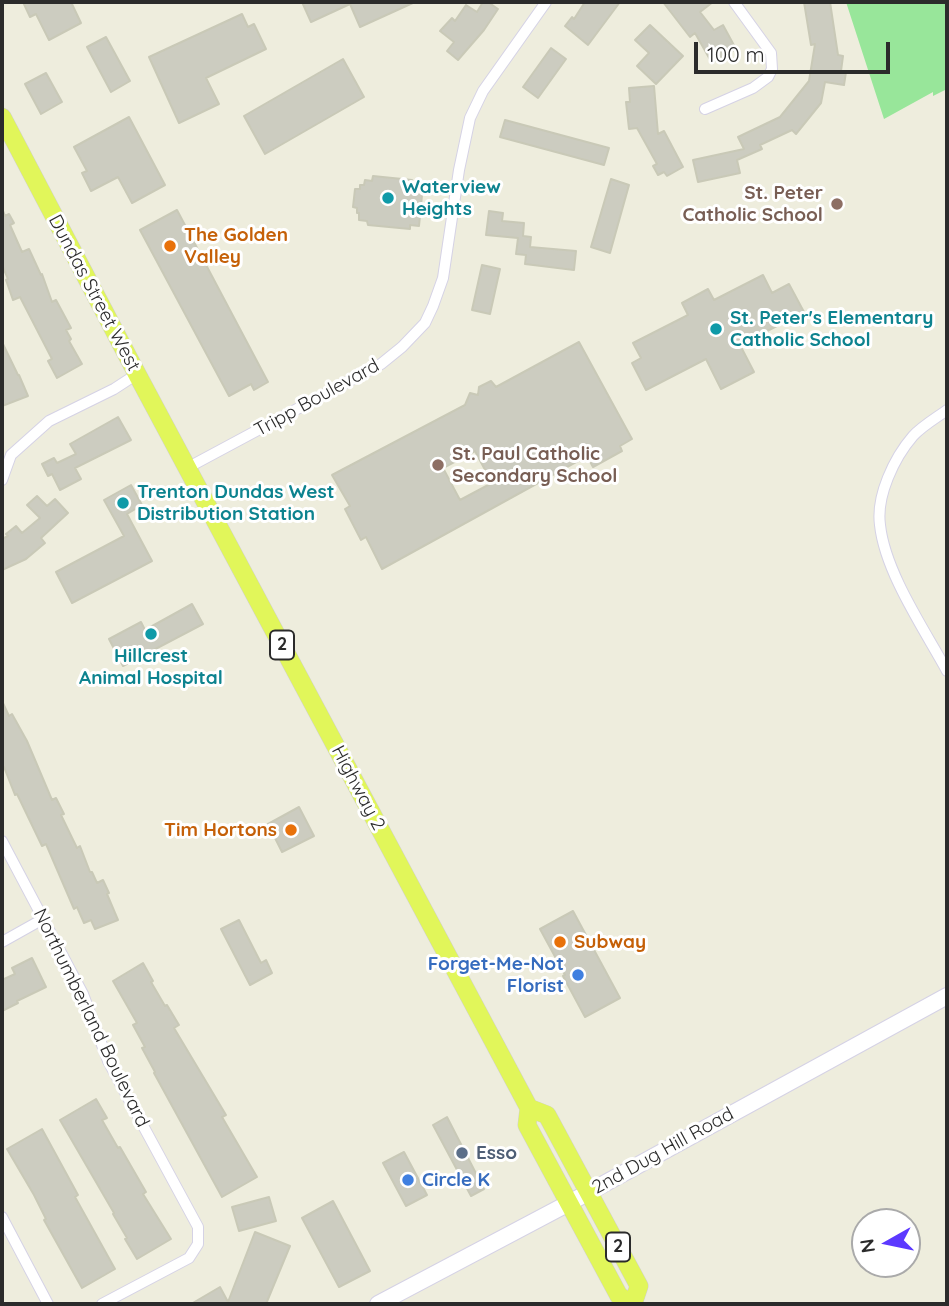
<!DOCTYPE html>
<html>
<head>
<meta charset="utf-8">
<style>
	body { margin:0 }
	#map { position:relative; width:949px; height:1306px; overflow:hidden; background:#eeeddd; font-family:Quicksand,sans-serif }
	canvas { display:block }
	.frame { position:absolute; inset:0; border:4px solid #2b2b2b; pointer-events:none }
	.north { position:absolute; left:851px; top:1208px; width:70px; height:70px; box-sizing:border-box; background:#fff; border:2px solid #aaa; border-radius:50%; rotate:261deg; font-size:19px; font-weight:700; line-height:28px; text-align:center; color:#2b2b2b }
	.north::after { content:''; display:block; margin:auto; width:24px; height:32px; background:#5c39ff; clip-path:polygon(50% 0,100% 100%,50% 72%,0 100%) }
	.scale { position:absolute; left:694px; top:42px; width:196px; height:32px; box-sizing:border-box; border:4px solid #2b2b2b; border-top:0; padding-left:9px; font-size:21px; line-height:24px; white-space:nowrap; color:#2b2b2b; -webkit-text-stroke:5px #fff; paint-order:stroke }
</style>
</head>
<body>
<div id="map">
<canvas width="949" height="1306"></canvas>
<div class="frame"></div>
<div class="north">N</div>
<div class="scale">100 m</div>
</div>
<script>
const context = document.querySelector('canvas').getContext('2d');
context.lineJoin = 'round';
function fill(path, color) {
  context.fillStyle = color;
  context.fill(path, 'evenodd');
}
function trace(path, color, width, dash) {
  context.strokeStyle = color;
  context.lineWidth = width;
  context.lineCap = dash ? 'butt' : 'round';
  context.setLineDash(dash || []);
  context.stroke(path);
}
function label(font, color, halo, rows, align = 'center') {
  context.font = font + ' Quicksand,sans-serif';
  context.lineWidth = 6;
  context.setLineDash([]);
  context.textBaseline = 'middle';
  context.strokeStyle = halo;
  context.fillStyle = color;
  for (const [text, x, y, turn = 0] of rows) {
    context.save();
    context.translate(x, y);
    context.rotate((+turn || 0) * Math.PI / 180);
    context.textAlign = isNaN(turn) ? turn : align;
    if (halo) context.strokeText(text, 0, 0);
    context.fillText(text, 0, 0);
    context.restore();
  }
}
fill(new Path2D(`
	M846 2H947V89L933 96V92L884 119Z`), '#98e69a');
const building = new Path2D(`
	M23 2H71L81 23 49 40 36 14 30 17Z
	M302 2H415L360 27 350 4 311 22Z
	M483 2H488L498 9 484 30 458 60 447 51 454 42 440 31 452 18 455 21 466 5 477 12Z
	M585 2H620L588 45 565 26 572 17 574 19Z
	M663 2H713L700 12 714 30 723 25 736 49 712 63 695 33 690 37Z
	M804 2H830L838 55 843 56 841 71 846 72 844 85 825 82 821 103 796 134 792 130 760 145 762 149 737 160 740 173 698 182 693 160 744 149 738 137 780 117 809 81 815 44 811 45Z
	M242 14 248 27 254 24 266 49 206 78 219 104 179 123 149 57Z
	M650 25 683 56 656 84 637 66 649 53 635 40Z
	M106 37 130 81 111 92 87 47Z
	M551 48 566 59 538 98 523 87Z
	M343 59 364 97 265 154 244 116Z
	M46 73 62 102 41 114 25 84Z
	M654 86 658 134 664 131 683 167 667 176 664 172 658 175 653 166 657 164 637 128 629 129 626 102H630L629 88Z
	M129 117 165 185 132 203 118 177 91 191 82 173 87 171 74 147Z
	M505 120 609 148 604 165 500 137Z
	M373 176 412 180 411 184 423 185 419 226 410 225V229L368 225 367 221 359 220V213H357V208L353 207 355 189H360V185H364L365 180 372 181Z
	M611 179 629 185 610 253 591 247Z
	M2 208 5 216 9 214 14 223 10 225 22 252 29 249 41 275 42 274 52 302 56 300 71 328 66 330 71 339 69 341 82 364 57 378 48 361 52 359 20 297 13 300 6 280 8 279 2 265Z
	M177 210 268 382 254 390 251 384 229 396 140 230Z
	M489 211 503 213 502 221 524 223 523 236 531 237 530 247 576 251 574 270 525 264 526 255 516 254 518 238 486 235Z
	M482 265 500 269 490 314 472 310Z
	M763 275 772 293 789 284 804 312 740 345 754 372 721 389 706 359 646 390 632 363 641 358 633 343 688 315 682 303 708 289 714 300Z
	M2 342 18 375H19L28 396 2 406Z
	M579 342 632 439 620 446 622 451 593 467 587 456 382 569 366 537 361 540 345 509 350 506 332 475 465 405 470 393 478 395 479 387 491 381 496 387ZM475 451 492 483 460 500 443 468Z
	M118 417 131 440 75 468 81 479 60 490 52 474 48 476 42 464 54 458 57 463 76 454 70 444Z
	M131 485 142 505 127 514 152 561 72 603 56 572 124 536 104 500Z
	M37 496 47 506 55 499 68 513 41 538 45 543 26 559 2 570V539L8 536 6 534 16 526 22 533 40 518 27 505Z
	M192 604 203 624 123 666 109 639 141 622 145 630Z
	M2 701 9 716 12 714 27 741 52 800 56 798 64 814 61 815 77 848 80 846 90 872H92L97 883 103 880 109 893 107 894 118 920 95 929 91 920 84 923 77 907 74 909 46 844 42 846 17 794 15 795 4 767 2 768Z
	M299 807 314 836 282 852 268 824Z
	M573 911 620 998 585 1017 563 976 565 975 540 929Z
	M239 920 261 963 266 960 272 973 250 985 221 929Z
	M32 958 46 987 17 1001 18 1003 2 1011V980L15 974 12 968Z
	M143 963 153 981 151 982 165 1006 167 1005 179 1025 174 1028 226 1115 222 1117 257 1177 222 1197 154 1073 155 1072 142 1048 145 1047 133 1025 137 1023 113 981Z
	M96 1099 107 1118 102 1120 118 1148 120 1147 146 1192 143 1194 171 1239 137 1259 125 1239 127 1238 113 1214 114 1213 60 1120Z
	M447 1117 484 1189 471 1196 433 1125Z
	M42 1129 78 1195 75 1197 115 1269 82 1288 44 1220 46 1219 34 1195 7 1149Z
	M404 1152 427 1195 406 1206 383 1163Z
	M269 1197 276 1221 239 1231 232 1207Z
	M333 1201 370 1271 339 1287 302 1218Z
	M255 1232 290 1246 266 1304H191L220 1287 228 1302Z`);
fill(building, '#ccccc0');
trace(building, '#c9c9b7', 2);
const street = new Path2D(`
	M705 109 753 88 768 77 772 69 771 53 734 2
	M947 410C936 418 922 426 913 436 894 458 876 496 880 525 885 572 924 629 947 671
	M187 468 381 364 402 347 425 323 433 306 443 278 459 170 470 118 483 91 546 2
	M2 480 11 455 49 421 114 389 137 374
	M2 841 83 994 108 1061 198 1227V1244L189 1258 102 1304
	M2 942 43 919
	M2 1217 48 1304`);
const secondary = new Path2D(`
	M378 1304 569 1203 947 996`);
const primary = new Path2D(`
	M2 117 137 374 529 1108 527 1125 619 1296 633 1304
	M529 1108 547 1115 639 1286 633 1304`);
trace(street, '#d5d2e5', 12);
trace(secondary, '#d5d2e5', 18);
trace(primary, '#d0d0d0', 19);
trace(street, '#fff', 10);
trace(secondary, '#fff', 16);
trace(primary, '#e1f65a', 18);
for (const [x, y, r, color] of [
	[388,198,7,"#0f9aa8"],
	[837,204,7,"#8d6e63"],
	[170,246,7,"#e8710a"],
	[716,329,7,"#0f9aa8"],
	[438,465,7,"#8d6e63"],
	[123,503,7,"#0f9aa8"],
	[151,634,7,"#0f9aa8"],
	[291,830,7,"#e8710a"],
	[560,942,7,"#e8710a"],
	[578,975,7,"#3f7fe0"],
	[462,1153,7,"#5c6f8a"],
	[408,1180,7,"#3f7fe0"]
]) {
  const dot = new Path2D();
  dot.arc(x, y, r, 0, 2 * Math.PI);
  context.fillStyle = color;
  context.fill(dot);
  trace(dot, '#fff', 2.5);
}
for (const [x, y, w] of [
	[282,645,24],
	[618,1247,24]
]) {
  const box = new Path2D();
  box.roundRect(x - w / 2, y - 14.5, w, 29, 5);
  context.fillStyle = '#fff';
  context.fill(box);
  trace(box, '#2b2b2b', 2);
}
label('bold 18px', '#2b2b2b', null, [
	["2",282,645],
	["2",618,1247]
]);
label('bold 19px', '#0d838f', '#fff', [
	["Waterview",402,187],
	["Heights",402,209],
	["St. Peter's Elementary",730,318],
	["Catholic School",730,340],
	["Trenton Dundas West",137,492],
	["Distribution Station",137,514],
	["Hillcrest",151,656,"center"],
	["Animal Hospital",151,678,"center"]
], 'left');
label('bold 19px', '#785e54', '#fff', [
	["St. Peter",823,193],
	["Catholic School",823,215],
	["St. Paul Catholic",452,454,"left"],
	["Secondary School",452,476,"left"]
], 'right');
label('bold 19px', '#c56008', '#fff', [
	["The Golden",184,235],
	["Valley",184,257],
	["Tim Hortons",277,830,"right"],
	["Subway",574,942]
], 'left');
label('19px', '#2b2b2b', '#fff', [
	["Dundas Street West",94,293,62],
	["Tripp Boulevard",317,398,-29],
	["Highway 2",358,788,62],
	["Northumberland Boulevard",91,1018,64],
	["2nd Dug Hill Road",663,1151,-29]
]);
label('bold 19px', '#366cbe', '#fff', [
	["Forget-Me-Not",564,964],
	["Florist",564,986],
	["Circle K",422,1180,"left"]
], 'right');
label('bold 19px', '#4e5e75', '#fff', [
	["Esso",476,1153]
], 'left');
</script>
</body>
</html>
